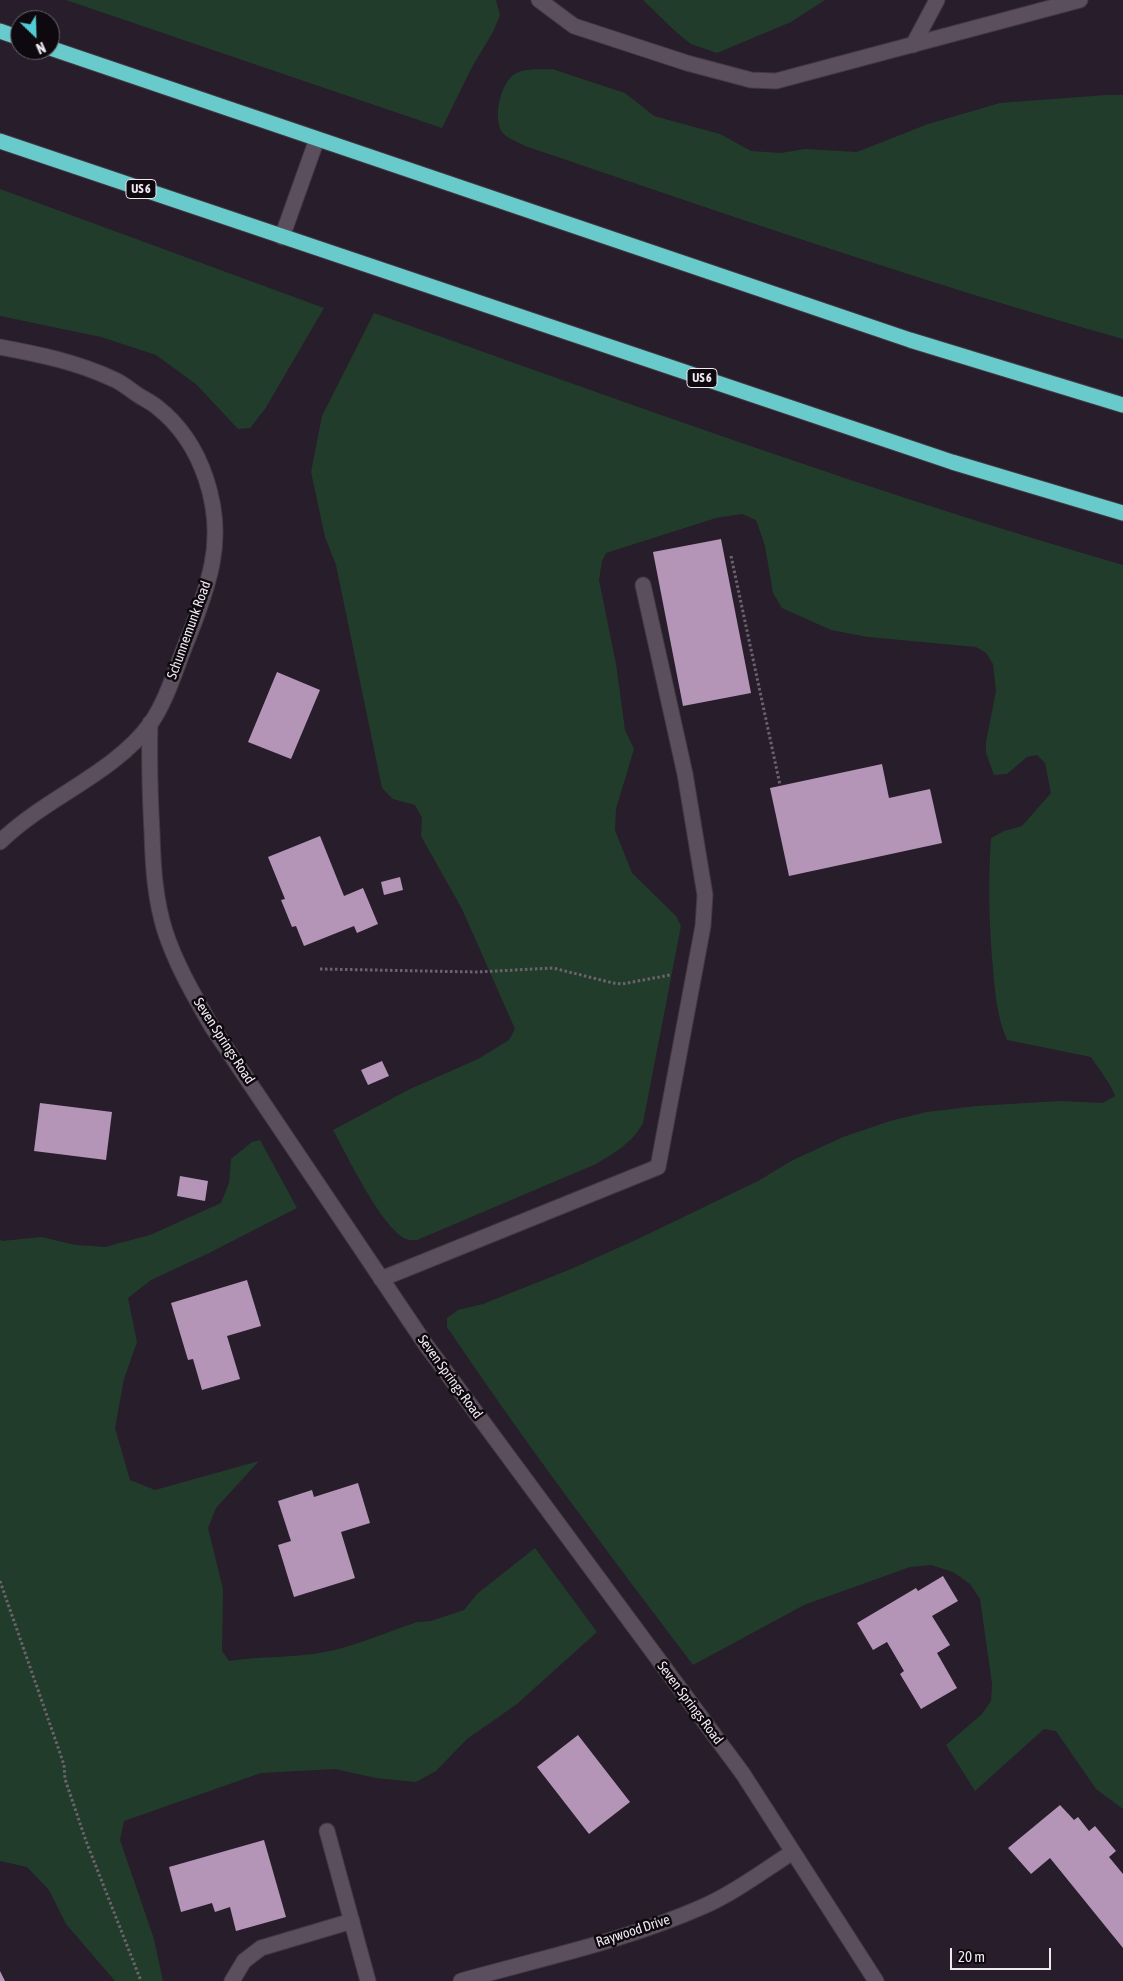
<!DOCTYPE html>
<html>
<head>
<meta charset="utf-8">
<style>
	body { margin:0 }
	#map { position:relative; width:1123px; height:1981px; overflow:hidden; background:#281d2a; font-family:"Asap Condensed",sans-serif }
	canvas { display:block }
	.north { position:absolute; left:10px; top:10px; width:50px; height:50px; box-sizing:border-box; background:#0e090f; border:1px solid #69636a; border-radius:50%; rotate:156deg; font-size:14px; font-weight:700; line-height:20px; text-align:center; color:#f1e9f2 }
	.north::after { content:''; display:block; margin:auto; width:18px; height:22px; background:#51ccd4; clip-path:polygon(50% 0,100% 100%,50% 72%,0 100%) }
	.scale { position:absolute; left:950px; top:1948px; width:101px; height:22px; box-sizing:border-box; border:2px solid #f1e9f2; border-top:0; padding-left:6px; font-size:15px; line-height:18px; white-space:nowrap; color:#f1e9f2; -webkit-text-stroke:4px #0e090f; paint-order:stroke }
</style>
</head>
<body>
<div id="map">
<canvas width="1123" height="1981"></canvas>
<div class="north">N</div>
<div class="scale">20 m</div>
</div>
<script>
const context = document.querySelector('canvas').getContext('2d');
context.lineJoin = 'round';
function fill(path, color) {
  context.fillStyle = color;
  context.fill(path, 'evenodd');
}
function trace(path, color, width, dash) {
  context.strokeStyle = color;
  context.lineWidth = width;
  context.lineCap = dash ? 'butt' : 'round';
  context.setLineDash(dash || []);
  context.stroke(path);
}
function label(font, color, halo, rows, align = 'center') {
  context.font = font + ' "Asap Condensed",sans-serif';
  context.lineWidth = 5;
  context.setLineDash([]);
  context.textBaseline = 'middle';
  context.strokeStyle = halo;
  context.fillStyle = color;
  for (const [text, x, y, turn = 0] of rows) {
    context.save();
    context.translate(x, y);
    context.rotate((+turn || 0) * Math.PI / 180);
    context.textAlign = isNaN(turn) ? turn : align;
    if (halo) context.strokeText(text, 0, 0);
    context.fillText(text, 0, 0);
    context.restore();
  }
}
fill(new Path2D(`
	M66 0H496L500 15 493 32 472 67 442 128Z
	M643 0H825L791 22 717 53 691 44 676 32Z
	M552 69 625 93 654 116 720 134 751 151 781 153 805 149 857 152 928 124 1000 103 1106 95H1123V339C921 282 723 213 525 146 518 142 506 138 502 132 493 118 500 88 511 77 520 67 540 70 552 69Z
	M0 189 324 308 265 409 250 428 238 429 197 385 156 355 101 337 0 316Z
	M374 313C622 401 870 492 1123 565V1809L1096 1789 1056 1731 1044 1729 975 1791 946 1745 982 1714 991 1701 992 1684 980 1599 970 1584 953 1572 931 1565 910 1567 804 1605 693 1665C609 1554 525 1443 447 1327V1318L458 1310 483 1304 571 1269 640 1238 758 1181 793 1160 843 1137 890 1121 927 1112 976 1106 1060 1101 1103 1103 1115 1096C1110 1082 1099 1070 1091 1057L1007 1040C997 1017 995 993 993 969 989 925 988 882 991 838L1004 831 1022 826 1051 793 1045 763 1037 755 1027 757 1007 774 994 775 986 753V742L996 691 993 664 986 653 976 647 868 637 831 630 782 608 773 593 765 546 756 520 742 514 716 518 606 553 602 561 599 580 616 664 625 730 634 749 616 809 615 830 632 873 676 916 681 926 643 1123C632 1143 616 1152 596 1164L417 1240C415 1240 410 1240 409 1240 384 1234 346 1153 333 1130L410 1089 478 1059 509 1040 515 1029 462 909 421 836 422 818 415 805 393 799 382 788 336 565 325 537 311 472 322 416Z
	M260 1140 297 1208 209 1253 151 1280 128 1298 137 1342 124 1379 115 1428 130 1480 155 1490 259 1461 216 1508 208 1528 223 1589 222 1651 229 1661C261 1656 293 1658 325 1652 356 1646 387 1632 417 1622L431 1621 464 1610 477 1594 535 1548 597 1632 517 1704 467 1739 436 1771 416 1782 376 1778 335 1769 261 1773 124 1821 120 1840 154 1939 163 1981H115L66 1924 49 1890 27 1867 0 1861V1239L2 1241 41 1237 76 1245 105 1247 150 1235 221 1203 229 1183 231 1159 252 1142Z`), '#213c2b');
fill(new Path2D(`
	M721 539 751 693 683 706 653 552Z
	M277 672 320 690 291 759 248 742Z
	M882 764 889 798 930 789 942 843 789 876 770 788Z
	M320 836 344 896 363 888 378 924 357 933 354 926 304 946 296 926 292 927 281 900 285 899 268 857Z
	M400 877 403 890 384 895 381 882Z
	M382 1061 389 1076 368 1085 361 1070Z
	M40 1103 112 1112 106 1160 34 1151Z
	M180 1176 208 1181 205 1201 177 1196Z
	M247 1280 261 1326 227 1336 240 1379 202 1390 193 1359 188 1360 171 1303Z
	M358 1483 370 1523 341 1532 355 1578 294 1597 278 1545 291 1541 278 1501 312 1490 314 1497Z
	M943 1576 958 1601 932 1616 950 1645 937 1653 957 1688 921 1709 900 1674 904 1671 887 1642 873 1650 857 1623 916 1588 918 1591Z
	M578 1735 630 1802 589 1834 537 1767Z
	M1060 1805 1074 1820 1078 1817 1089 1831 1095 1826 1116 1851 1109 1857 1123 1874V1948L1050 1858 1031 1874 1008 1848Z
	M264 1840 286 1917 236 1931 230 1907 215 1912 212 1903 181 1912 169 1867Z
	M0 1971 5 1981H0Z`), '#b495b8');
const minor = new Path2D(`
	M539 0 574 26 687 63 751 80 776 81 1080 0
	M913 45 937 0
	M282 237 317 139
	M0 347C38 354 77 362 113 379 121 382 128 388 135 393 142 398 151 402 157 407 203 443 223 509 212 564 207 589 198 613 189 636 177 664 168 698 151 723 114 774 44 798 0 842
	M150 723C149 760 150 796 152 833 153 867 155 899 165 931 176 965 195 997 212 1027L426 1345 743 1774 876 1981
	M381 1279 658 1167 703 926 705 895 693 822 685 774 643 585
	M327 1831 368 1981
	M232 1981 244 1961 261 1948 352 1921
	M461 1981C542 1958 625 1941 702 1907 734 1893 763 1871 793 1852`);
const highway = new Path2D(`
	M0 31 20 38
	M50 48 910 340 1123 405
	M0 141 952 462 1123 513`);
trace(minor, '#423943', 17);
trace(highway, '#423943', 17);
trace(new Path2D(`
	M731 556 780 785
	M320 969 477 972 553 968 613 983 622 984 670 975
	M0 1581 60 1753 64 1765 65 1779 86 1841 141 1981`), '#6d636f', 3, [2.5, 2.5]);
trace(minor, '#5b4e5d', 15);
trace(highway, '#68cacb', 15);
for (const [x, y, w] of [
	[141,189,30],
	[702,378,30]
]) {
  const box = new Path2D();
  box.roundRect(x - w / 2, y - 9.5, w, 19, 4);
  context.fillStyle = '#0e090f';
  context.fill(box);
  trace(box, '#f1e9f2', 1);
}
label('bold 12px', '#f1e9f2', null, [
	["US 6",141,189],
	["US 6",702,378]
]);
label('14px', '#f1e9f2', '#0e090f', [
	["Schunnemunk Road",189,630,-70],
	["Seven Springs Road",224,1041,57],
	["Seven Springs Road",450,1377,54],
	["Seven Springs Road",690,1703,53],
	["Raywood Drive",633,1931,-18]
]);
</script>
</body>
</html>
